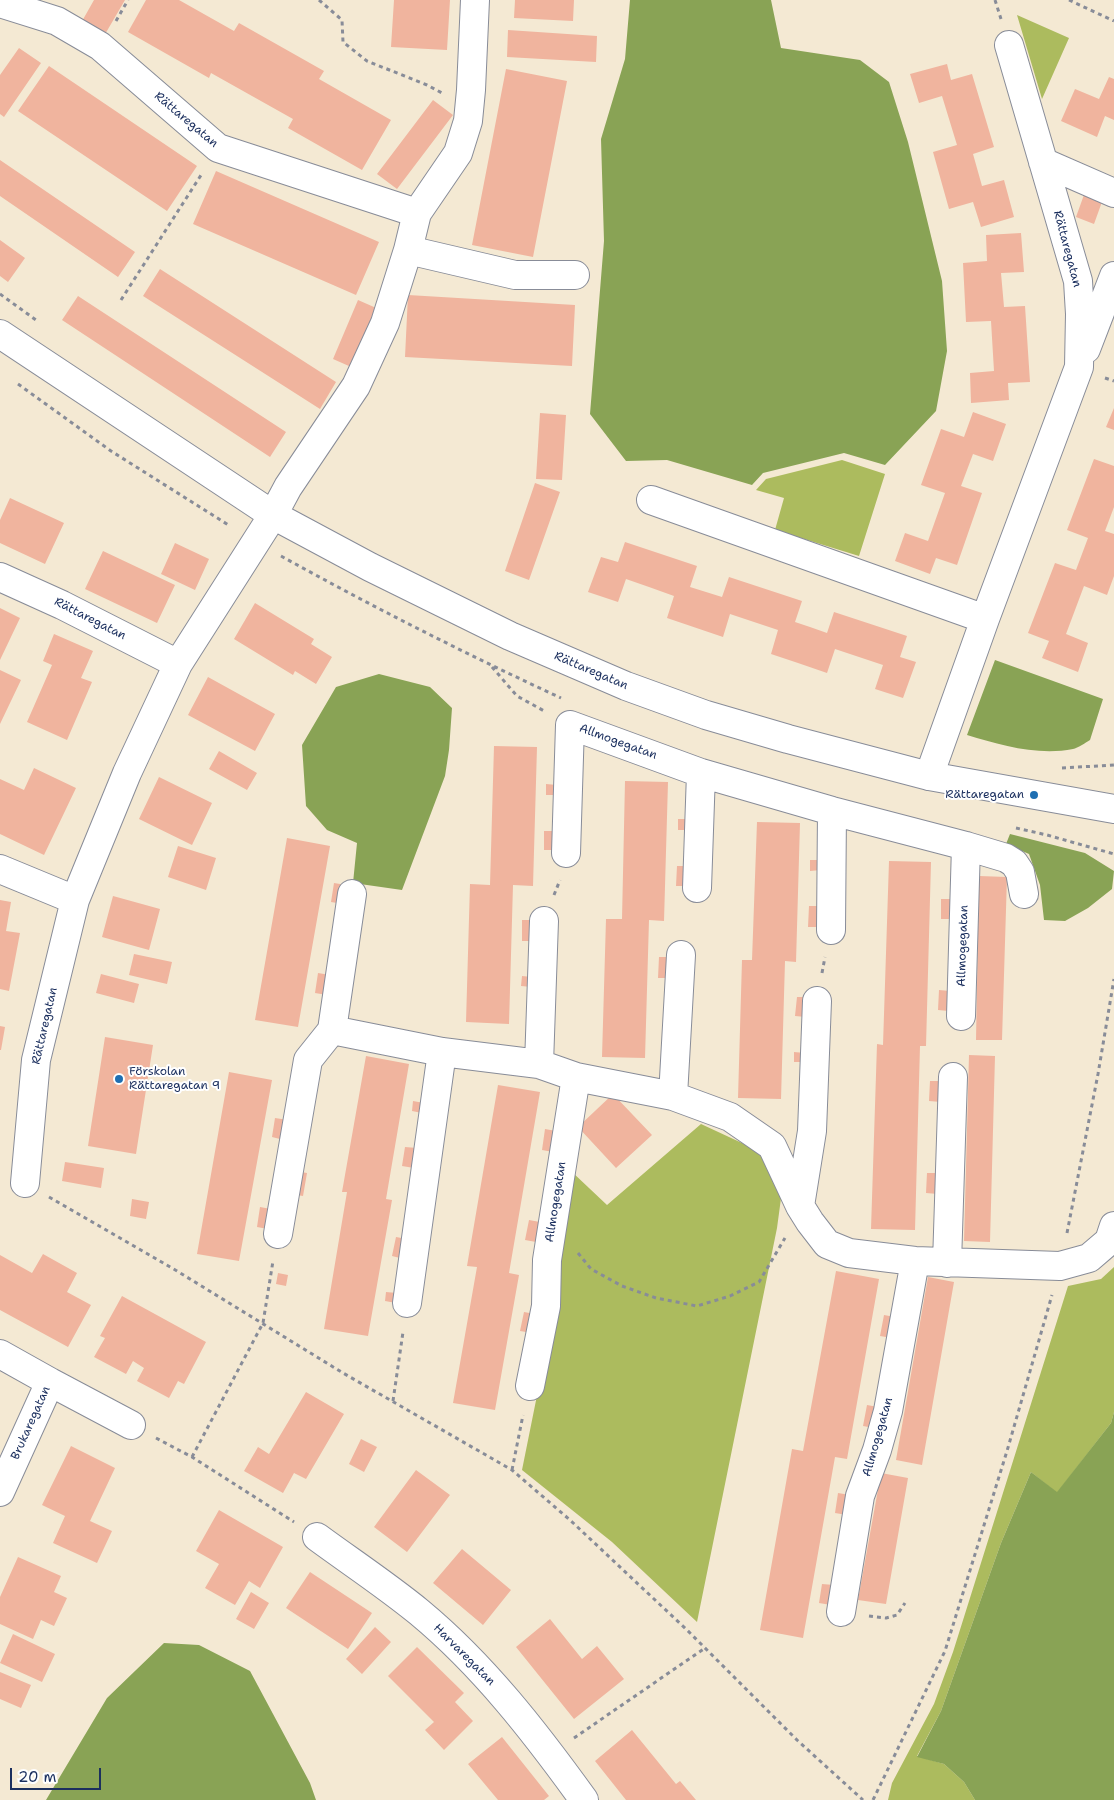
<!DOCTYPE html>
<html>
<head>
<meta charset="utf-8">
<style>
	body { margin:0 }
	#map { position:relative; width:1114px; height:1800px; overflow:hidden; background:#f4e9d3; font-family:"Shantell Sans",sans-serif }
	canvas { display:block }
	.scale { position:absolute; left:10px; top:1768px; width:91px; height:22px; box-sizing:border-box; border:2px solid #1b2f5e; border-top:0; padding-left:6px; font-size:15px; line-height:18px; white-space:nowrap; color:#1b2f5e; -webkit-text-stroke:4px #fff; paint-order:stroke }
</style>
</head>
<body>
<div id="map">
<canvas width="1114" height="1800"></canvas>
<div class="scale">20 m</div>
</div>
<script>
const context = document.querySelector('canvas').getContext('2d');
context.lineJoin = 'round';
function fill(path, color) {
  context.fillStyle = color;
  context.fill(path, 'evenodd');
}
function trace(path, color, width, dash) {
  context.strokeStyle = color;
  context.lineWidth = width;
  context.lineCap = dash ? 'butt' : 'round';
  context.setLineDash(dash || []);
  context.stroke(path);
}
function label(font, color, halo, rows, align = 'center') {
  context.font = font + ' "Shantell Sans",sans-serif';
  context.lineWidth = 4;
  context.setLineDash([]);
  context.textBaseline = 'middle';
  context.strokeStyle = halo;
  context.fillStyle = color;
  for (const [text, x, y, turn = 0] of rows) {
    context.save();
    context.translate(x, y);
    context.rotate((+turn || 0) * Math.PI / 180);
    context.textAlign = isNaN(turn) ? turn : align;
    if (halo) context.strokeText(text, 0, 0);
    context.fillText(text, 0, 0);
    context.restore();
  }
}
fill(new Path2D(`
	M1017 15 1069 38 1042 99Z
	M842 460 885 474 859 556 775 530 784 498 756 490 766 479Z
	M701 1124 757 1150 782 1191 777 1228 697 1622 612 1542 522 1470 558 1291 556 1258 571 1171 607 1205Z
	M1114 1267V1412L1111 1423 1057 1493 1031 1472 1001 1543 941 1711 917 1756 944 1764 964 1782 975 1800H888L892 1783 934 1704 953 1652 1068 1286 1101 1279Z`), '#acbb5e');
fill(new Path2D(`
	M630 0H771L781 48 860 60 889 82 908 142 942 281 947 351 936 411 885 465 844 453 763 473 752 485 667 460 626 461 590 414 604 241 601 139 625 59Z
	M995 660 1103 699 1090 740C1085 743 1078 748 1073 749 1038 756 1000 745 967 735Z
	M379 674 430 687 452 708 449 750 445 776 402 890 353 883 357 843 327 830 306 806 302 745 336 687Z
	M1010 834 1085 853 1114 871 1112 889 1088 908 1065 921 1044 920 1040 885 1029 854 1006 844Z
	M1114 1412V1800H975L964 1782 944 1764 917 1757 941 1711 1001 1543 1031 1472 1057 1492 1111 1423Z
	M164 1643 199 1645 250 1671 310 1783 316 1800H46L107 1698Z`), '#89a355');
fill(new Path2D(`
	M94 0H125L104 36 81 23Z
	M146 0H179L234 31 239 23 324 71 319 79 391 120 362 170 288 128 293 119 211 73 209 78 128 32Z
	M394 0H450L447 50 391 47Z
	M515 0H574L573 21 514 18Z
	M508 30 597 36 596 62 507 57Z
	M19 48 41 63 4 117 0 114V75Z
	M947 64 951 80 972 74 994 147 973 154 982 186 1004 180 1014 217 981 227 973 202 949 209 933 152 957 145 942 96 919 103 910 74Z
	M49 66 197 166 167 211 18 111Z
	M506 69 567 81 533 257 472 245Z
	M1109 77 1114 79V120L1105 116 1097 137 1061 121 1075 89 1099 99Z
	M433 100 453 115 397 189 377 174Z
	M0 160 135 252 118 277 0 196Z
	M216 171 379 242 356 295 193 224Z
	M1085 192 1103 199 1094 224 1076 217Z
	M1021 233 1024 272 1001 273 1004 307 1025 306 1030 382 1008 383 1009 400 971 403 970 373 994 371 991 321 966 322 963 263 987 261 986 235Z
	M0 240 25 258 8 282 0 276Z
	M160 269 336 382 320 409 143 296Z
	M408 295 575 305 572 366 405 357Z
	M78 296 286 432 270 457 62 320Z
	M358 300 383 311 358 370 333 359Z
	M1114 408V430L1106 427Z
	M973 412 1006 424 993 461 973 454 961 486 982 493 957 565 936 558 930 574 895 561 905 533 928 541 945 493 921 485 941 429 964 437Z
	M540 413 566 415 562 480 536 479Z
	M1094 459 1114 466V507L1105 531 1114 534V576L1107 595 1084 586 1066 634 1088 643 1078 672 1042 658 1049 641 1028 633 1055 563 1076 570 1088 538 1067 530Z
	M535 483 560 492 529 580 505 571Z
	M10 498 64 523 45 564 0 543V520Z
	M625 542 697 566 690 587 722 597 729 577 802 601 795 622 810 627 827 633 834 612 907 636 900 657 916 662 903 698 875 689 883 665 835 649 827 673 798 663 771 654 778 630 730 614 723 637 667 618 674 596 649 587 626 579 618 602 588 592 601 557 618 562Z
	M175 543 209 559 195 590 161 574Z
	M103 551 175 585 157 623 85 589Z
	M255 603 314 639 311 644 332 657 316 684 295 671 293 675 234 639Z
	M0 608 20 618 0 660Z
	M54 634 93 651 81 678 92 682 67 740 27 722 52 665 43 661Z
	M0 670 21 680 0 724Z
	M208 677 275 714 255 751 188 715Z
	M494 746 537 747 533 886 513 885 509 1024 466 1022 470 884 490 885Z
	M219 751 257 773 247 790 209 769Z
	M34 768 76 788 44 855 0 834V779L24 790Z
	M159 777 212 803 192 845 139 819Z
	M625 781 668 782 664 921 649 920 645 1058 602 1057 606 919H622Z
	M546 784 557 785V795H546Z
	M678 819H689L688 830H678Z
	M757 822 800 823 796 962 785 961 781 1099 738 1098 742 960H752Z
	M544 831H557L556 850H544Z
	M287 838 330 846 298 1027 255 1020Z
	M178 846 216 858 206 890 168 877Z
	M810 860H821V870L810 871Z
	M889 861 931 862 926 1046H920L915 1230 871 1229 877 1044 883 1045Z
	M677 866H688L687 886H676Z
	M979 876 1007 877 1002 1040H976Z
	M334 883 346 885 343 904 331 902Z
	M113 896 160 909 149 950 102 937Z
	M941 899H953L951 919H941Z
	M0 900 11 902 6 931 20 933 9 991 0 989Z
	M809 906H820V927H808Z
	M522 920H534L533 941H522Z
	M134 954 172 962 167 984 129 975Z
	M659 957H670L669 978H658Z
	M318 973 330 975 327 995 315 993Z
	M101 974 139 984 134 1003 96 993Z
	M522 976 532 977V987L521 986Z
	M939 990 950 991 949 1011 938 1010Z
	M797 997H807L806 1017 795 1016Z
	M0 1026 5 1027 1 1050H0Z
	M105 1037 153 1045 136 1154 88 1146Z
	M794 1052 805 1053V1062H794Z
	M969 1055 995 1056 990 1242 964 1241Z
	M366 1056 409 1064 386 1199 392 1200 368 1336 324 1329 347 1192H342Z
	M229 1072 272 1080 239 1261 197 1254Z
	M930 1081H942L941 1102 929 1101Z
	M498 1085 540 1092 509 1273 519 1275 495 1410 453 1403 477 1267 467 1266Z
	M613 1094 652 1135 616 1168 578 1127Z
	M413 1101 424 1103 422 1113 412 1111Z
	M275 1118 288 1120 284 1140 272 1137Z
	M545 1129 556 1131 553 1152 542 1150Z
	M405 1147 417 1148 414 1168 402 1166Z
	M65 1162 104 1168 101 1188 62 1181Z
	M295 1171 307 1173 303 1196 291 1194Z
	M927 1173H939L938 1194 926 1193Z
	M132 1199 149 1202 146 1219 130 1216Z
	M260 1207 271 1209 268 1229 257 1227Z
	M529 1220 540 1222 536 1242 525 1240Z
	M396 1237 407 1239 404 1259 392 1256Z
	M43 1254 77 1273 67 1292 91 1305 68 1347 0 1310V1255L32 1273Z
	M836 1271 879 1279 847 1459 835 1457 803 1638 760 1630 792 1449 803 1451Z
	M278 1273 288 1275 286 1286 276 1284Z
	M928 1277 954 1282 922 1465 896 1460Z
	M386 1292 397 1293 396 1303 385 1301Z
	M122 1296 206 1342 184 1384 178 1381 169 1398 137 1381 144 1368 133 1361 126 1374 94 1357 105 1338 100 1336Z
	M524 1312 535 1314 532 1333 520 1331Z
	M884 1315 895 1317 892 1338 880 1336Z
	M306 1392 344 1414 306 1479 294 1473 283 1493 244 1471 258 1447 269 1454Z
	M867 1405 878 1407 874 1428 863 1426Z
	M361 1439 377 1447 364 1472 349 1464Z
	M71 1446 115 1468 90 1521 112 1531 97 1563 53 1543 65 1516 42 1505Z
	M416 1470 450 1495 407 1552 374 1527Z
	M881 1473 908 1478 886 1604 858 1600Z
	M838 1493 850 1495 847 1515 835 1513Z
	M219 1510 283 1547 260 1588 249 1581 235 1605 205 1588 219 1564 196 1551Z
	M462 1549 511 1590 483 1625 433 1583Z
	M18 1557 61 1576 54 1592 67 1598 54 1626 41 1620 33 1639 0 1624V1597Z
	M310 1572 372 1613 348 1649 286 1608Z
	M822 1584 834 1585 831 1605 819 1603Z
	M251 1592 269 1603 254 1629 236 1619Z
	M550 1619 582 1659 597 1646 624 1679 574 1719 516 1647Z
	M375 1627 391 1642 362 1674 346 1659Z
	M13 1634 55 1654 42 1682 0 1663Z
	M417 1647 464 1693 455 1702 473 1721 444 1750 425 1730 434 1722 388 1676Z
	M0 1672 31 1685 21 1708 0 1699Z
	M632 1730 676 1784 680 1781 696 1800H626L595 1761Z
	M502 1737 549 1796 544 1800H498L468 1764Z`), '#f0b49e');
const minor = new Path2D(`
	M0 3 57 21 100 46 218 148 417 213
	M1043 162 1114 193
	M408 250 515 275H575
	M0 334 273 515 370 567 510 636 626 686 706 715 788 739 929 776 1114 809
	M1086 349 1114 276
	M651 500 985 619
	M0 577 62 605 178 664
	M929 776 985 619 1079 367 1080 314 1078 281 1009 45
	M566 853 570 725 701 773 832 811 966 846 1006 858 1014 863 1020 872 1024 894
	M0 869 75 900
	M697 888 701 773
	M831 930 832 811
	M961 1016 966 846
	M332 1030 352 894
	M539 1064 544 921
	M673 1096 681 955
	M25 1183 36 1060 75 900 127 773 178 664 273 515 288 487 356 386 385 323 408 250 417 213 458 153 468 121 471 90 475 0
	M800 1206 812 1131 817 1001
	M278 1234 308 1060 332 1030 442 1052 539 1064 576 1077 673 1096 730 1117 772 1146 800 1206 810 1222 827 1244 849 1253 915 1261 1060 1266 1089 1258 1109 1241 1114 1226
	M947 1263 953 1077
	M407 1303 442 1052
	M0 1354 50 1382 0 1492
	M50 1382 131 1425
	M530 1386 546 1306 547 1260 576 1077
	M317 1537C351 1562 386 1585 419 1612 483 1665 535 1732 584 1800
	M841 1612 860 1496 877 1450 888 1411 915 1261`);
trace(minor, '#888c98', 30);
trace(new Path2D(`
	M319 0 342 20 343 42 367 61 427 85 442 93
	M995 0 1001 19
	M1069 0 1114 21
	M116 21 128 0
	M0 294 36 320
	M121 300 203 172
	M1105 378 1114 381
	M18 384 111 451 230 526
	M281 556C373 607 466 654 561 698
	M492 667 517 696 546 712
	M1062 768 1114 765
	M1016 828 1047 835 1114 854
	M554 895 560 880
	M822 973 825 957
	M49 1197 177 1271 343 1373 512 1470 570 1520 687 1630 797 1740 863 1800
	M1067 1233 1098 1074 1114 979
	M578 1253 591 1269 622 1286 656 1298 697 1306 730 1296 759 1282 785 1238
	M393 1401 403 1332
	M156 1438 192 1457 294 1522
	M192 1457 263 1323 273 1261
	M512 1470 523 1415
	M869 1616 886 1618 897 1615 905 1603
	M574 1738 705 1648
	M873 1800 945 1651 1007 1451 1052 1295`), '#888c98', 3, [4, 4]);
trace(minor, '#fff', 28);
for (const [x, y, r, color] of [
	[1034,795,5,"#1f6fb2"],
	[119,1079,5,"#1f6fb2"]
]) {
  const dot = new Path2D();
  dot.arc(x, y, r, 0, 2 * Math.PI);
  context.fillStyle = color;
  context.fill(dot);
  trace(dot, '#fff', 2);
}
label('12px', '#1b2f5e', '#fff', [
	["Rättaregatan",186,120,40],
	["Rättaregatan",1067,249,75],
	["Rättaregatan",90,619,27],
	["Rättaregatan",591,671,23],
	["Allmogegatan",618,742,20],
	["Allmogegatan",963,946,-88],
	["Rättaregatan",45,1026,-77],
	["Allmogegatan",556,1202,-81],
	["Brukaregatan",31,1423,-66],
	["Allmogegatan",878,1437,-74],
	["Harvaregatan",464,1655,45]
]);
label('12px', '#1b2f5e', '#fff', [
	["Rättaregatan",1024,795],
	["Förskolan",129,1072,"left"],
	["Rättaregatan 9",129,1086,"left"]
], 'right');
</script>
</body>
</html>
